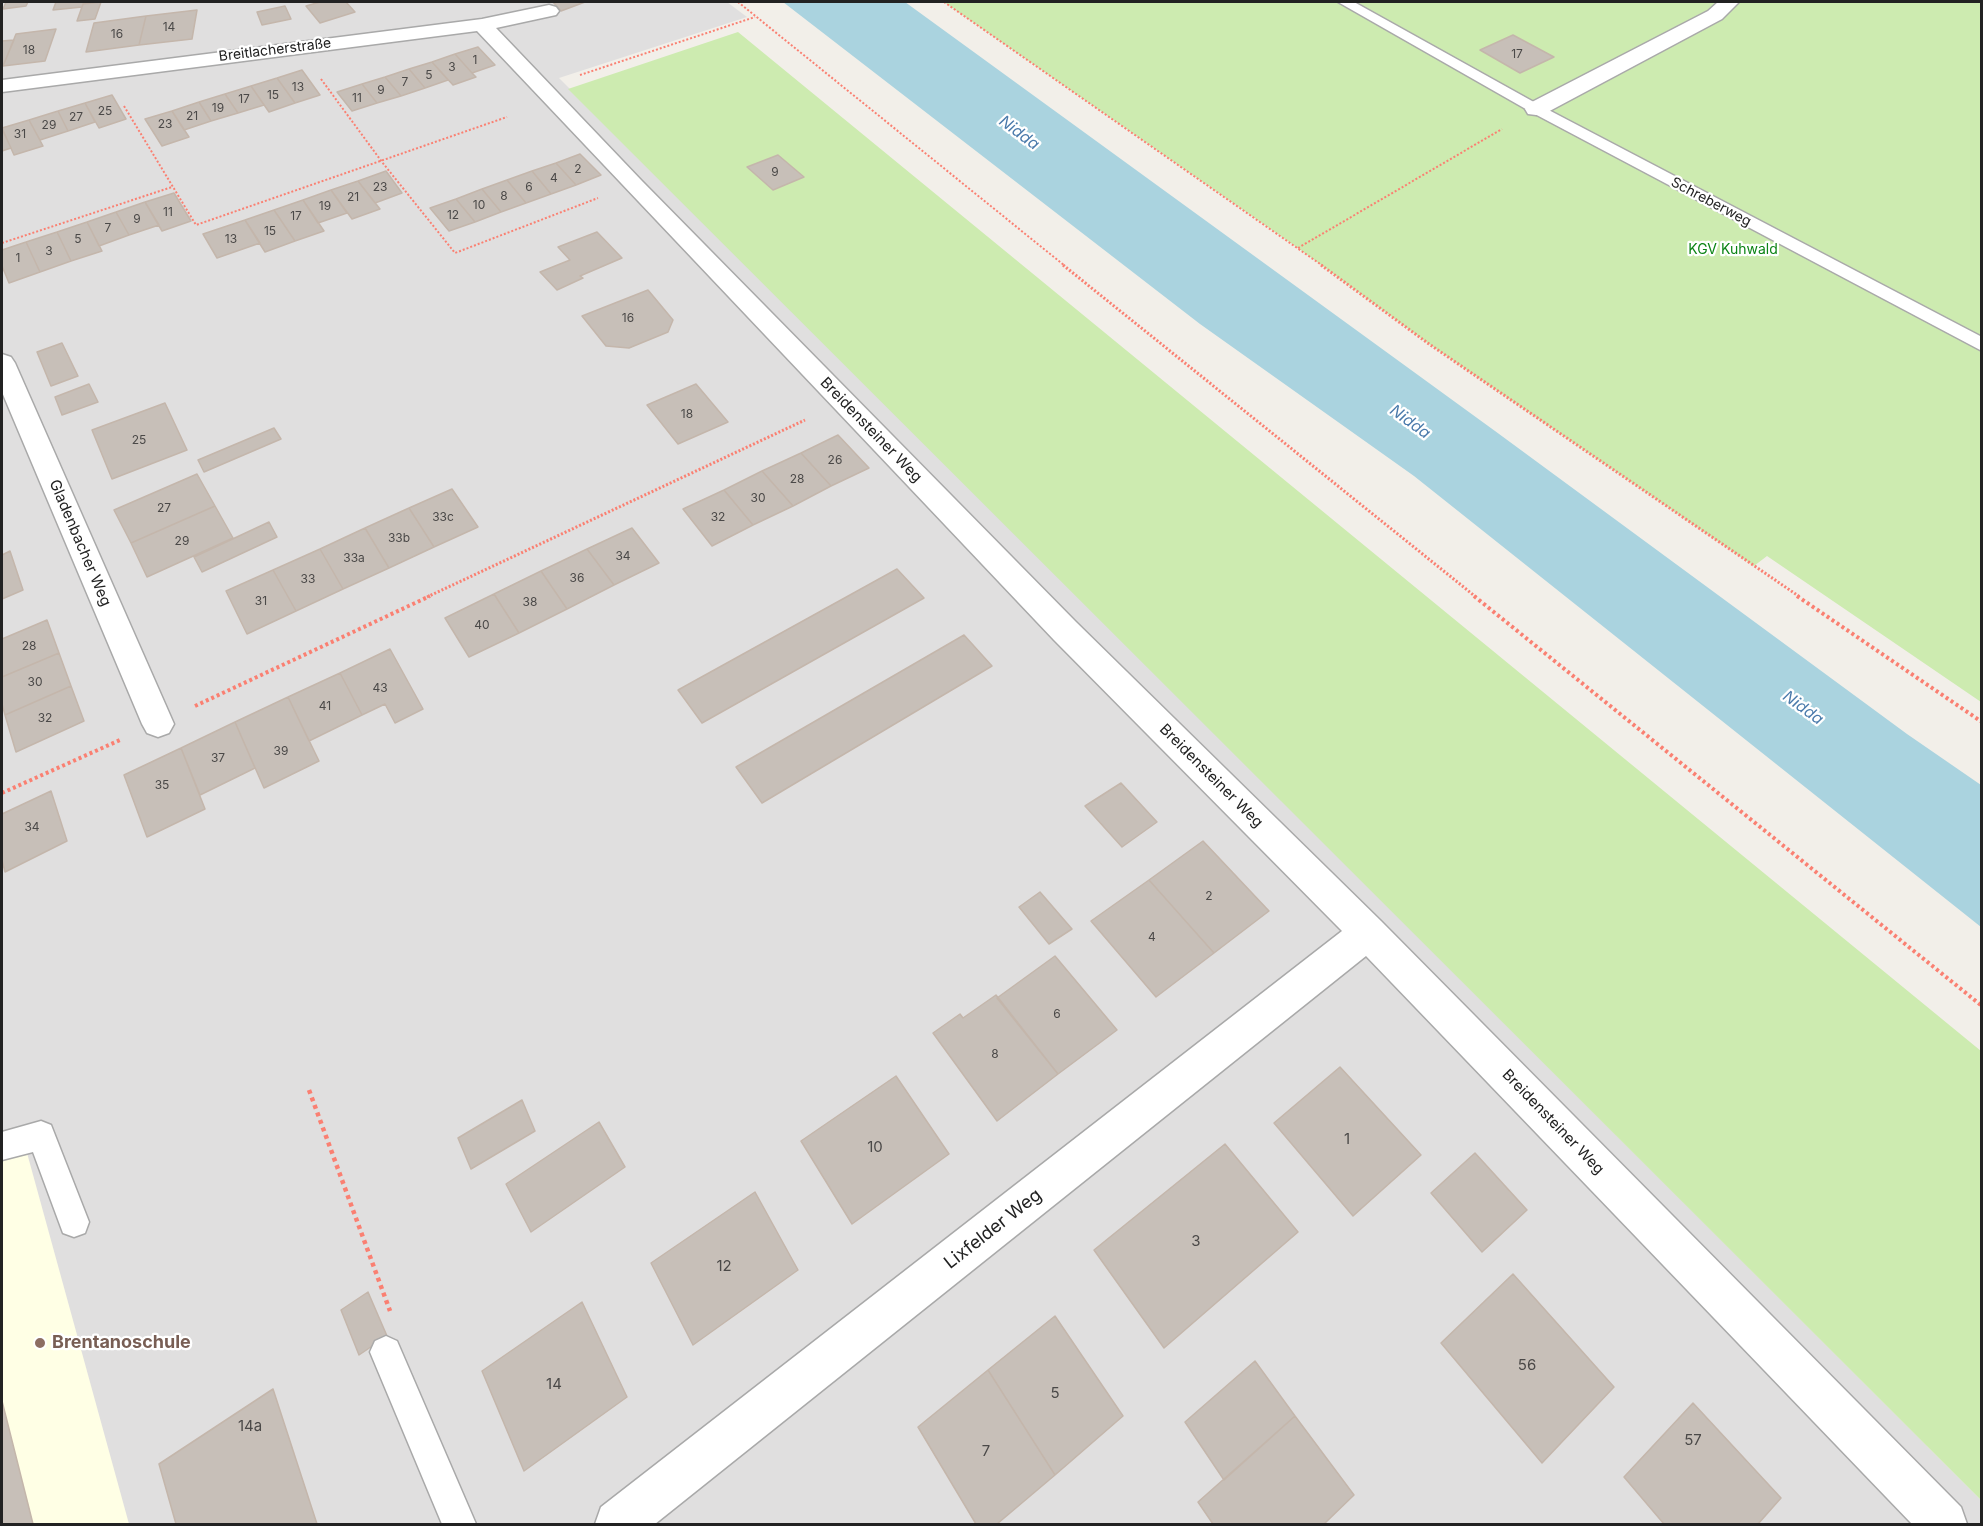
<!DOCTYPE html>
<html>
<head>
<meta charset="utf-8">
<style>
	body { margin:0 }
	#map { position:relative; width:1983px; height:1526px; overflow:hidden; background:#f2efe9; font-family:Inter,sans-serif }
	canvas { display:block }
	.frame { position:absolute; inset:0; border:3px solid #222; pointer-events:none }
</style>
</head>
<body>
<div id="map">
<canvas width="1983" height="1526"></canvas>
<div class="frame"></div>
</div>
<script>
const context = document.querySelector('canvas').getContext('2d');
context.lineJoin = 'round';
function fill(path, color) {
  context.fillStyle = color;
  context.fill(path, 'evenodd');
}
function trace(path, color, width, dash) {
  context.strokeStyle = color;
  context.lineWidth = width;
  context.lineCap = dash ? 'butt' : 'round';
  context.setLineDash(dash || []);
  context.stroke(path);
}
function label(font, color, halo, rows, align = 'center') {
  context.font = font + ' Inter,sans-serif';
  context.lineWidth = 4.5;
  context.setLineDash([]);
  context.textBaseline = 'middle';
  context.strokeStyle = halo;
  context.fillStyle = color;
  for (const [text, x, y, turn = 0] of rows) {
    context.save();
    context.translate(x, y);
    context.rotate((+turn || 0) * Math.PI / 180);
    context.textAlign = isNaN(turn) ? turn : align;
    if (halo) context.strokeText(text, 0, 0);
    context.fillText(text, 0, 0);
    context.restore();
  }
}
fill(new Path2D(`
	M2 2H727L747 17 559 78 1982 1501 1981 1524H2Z`), '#e0dfdf');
fill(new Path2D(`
	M27 1153 129 1524H2V1161Z`), '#ffffe5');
fill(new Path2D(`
	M944 2H1981V702L1767 556 1754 566 1429 344 1298 248Z
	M738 32 1981 1051 1980 1499 568 89Z`), '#cdebb0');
fill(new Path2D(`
	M783 2H905L1495 431 1907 734 1981 785V927L1414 476 1200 324Z`), '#aad3df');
const building = new Path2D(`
	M6 2H28L26 6 3 9Z
	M56 2H84L82 7 53 10Z
	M101 2 95 19 77 21 83 4Z
	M320 2H346L355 12 320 23 306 6Z
	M553 2H585L561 11Z
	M285 6 291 19 262 25 257 12Z
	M197 10 192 39 139 45 146 16Z
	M146 16 139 45 86 52 94 23Z
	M56 29 45 61 3 66 16 34Z
	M1513 35 1554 57 1520 73 1480 50Z
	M14 40 3 66H2V41Z
	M478 47 495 65 472 73 455 54Z
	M455 54 472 73 476 77 453 85 432 62Z
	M432 62 448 80 425 88 409 69Z
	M409 69 425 88 401 96 385 77Z
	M302 70 320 95 295 103 277 78Z
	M385 77 401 96 377 103 362 84Z
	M277 78 295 103 269 112 251 86Z
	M362 84 377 103 352 111 337 92Z
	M251 86 264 105 238 113 225 94Z
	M225 94 238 113 211 121 199 102Z
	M112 95 126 119 99 128 85 103Z
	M199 102 211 121 184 130 172 111Z
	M85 103 95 122 68 131 58 111Z
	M58 111 68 131 40 140 29 120Z
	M172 111 189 137 162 146 145 119Z
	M29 120 43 146 14 155 2 128Z
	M2 129 11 148 2 151Z
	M580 154 601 175 576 185 556 163Z
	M778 155 804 177 773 190 747 167Z
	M556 163 576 185 551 194 532 171Z
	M386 171 402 193 375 203 358 181Z
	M532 171 551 194 526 203 507 180Z
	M507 180 526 203 501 212 482 189Z
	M358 181 380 209 352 219 331 190Z
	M482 189 501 212 475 222 456 199Z
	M331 190 347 213 318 223 303 200Z
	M174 193 191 221 162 231 145 202Z
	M456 199 475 222 449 231 430 208Z
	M303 200 324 231 295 241 274 210Z
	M145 202 159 225 129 235 116 212Z
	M274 210 295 241 265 252 245 220Z
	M116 212 129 235 99 246 87 222Z
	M245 220 260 243 217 258 203 234Z
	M87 222 102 251 71 261 57 232Z
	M57 232 71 261 40 272 26 242Z
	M597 232 622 258 580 276 583 278 557 290 540 272 570 260 558 247Z
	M26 242 40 272 9 283 2 266V250Z
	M648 290 673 320 668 332 629 348 606 346 582 316Z
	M62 343 78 376 51 386 37 352Z
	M89 384 98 402 62 415 55 397Z
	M696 384 728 422 678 444 647 405Z
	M165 403 187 450 112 479 92 430Z
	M274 428 281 439 204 472 198 460Z
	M838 435 869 468 831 486 801 453Z
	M801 453 831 486 793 506 762 471Z
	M762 471 793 506 753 525 724 490Z
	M197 474 215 506 131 543 114 510Z
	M452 489 478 527 434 547 409 508Z
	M724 490 753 525 712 546 683 509Z
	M215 506 233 538 147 577 131 543Z
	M409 508 434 547 389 568 365 528Z
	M269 522 277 537 202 572 194 557Z
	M365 528 389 568 343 589 320 549Z
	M632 528 659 563 614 585 587 549Z
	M320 549 343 589 296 611 273 570Z
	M587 549 614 585 567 609 541 571Z
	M10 551 23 590 2 599V555Z
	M897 569 924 598 702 723 678 690Z
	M273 570 296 611 247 634 226 591Z
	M541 571 567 609 519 633 494 594Z
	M494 594 519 633 469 657 445 618Z
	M47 620 59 653 2 677V639Z
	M964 635 992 666 762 803 736 767Z
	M390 649 423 709 395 723 385 704 362 715 340 673Z
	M59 653 71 686 5 715 2 704V677Z
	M340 673 362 715 309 741 288 697Z
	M71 686 84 721 16 752 5 715Z
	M288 697 319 761 264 788 235 722Z
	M235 722 255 768 200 795 181 748Z
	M181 748 205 809 147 837 124 775Z
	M1121 783 1157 822 1122 847 1085 806Z
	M51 791 67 841 5 872 2 860V814Z
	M1203 841 1269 911 1214 953 1149 880Z
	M1149 880 1214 953 1156 997 1091 921Z
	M1040 892 1072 929 1049 944 1019 907Z
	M1055 956 1117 1030 1058 1074 997 998Z
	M996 995 1058 1074 997 1121 933 1033 960 1014 963 1018Z
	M1340 1067 1421 1155 1353 1216 1274 1123Z
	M896 1076 949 1154 852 1224 801 1141Z
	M522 1100 535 1131 471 1169 458 1138Z
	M599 1122 625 1167 531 1232 506 1184Z
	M1225 1144 1298 1232 1164 1348 1094 1250Z
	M1475 1153 1527 1210 1482 1252 1431 1193Z
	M755 1192 798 1270 693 1345 651 1263Z
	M1513 1274 1614 1387 1542 1463 1441 1343Z
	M368 1292 387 1336 359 1355 341 1310Z
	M582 1302 627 1397 524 1471 482 1371Z
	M1055 1316 1123 1416 1055 1475 988 1370Z
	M1255 1361 1295 1416 1224 1480 1185 1422Z
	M988 1370 1055 1475 997 1524H976L918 1427Z
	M273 1389 317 1524H176L159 1464Z
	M2 1401 33 1524H2Z
	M1693 1403 1781 1498 1758 1524H1664L1624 1477Z
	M1295 1416 1354 1495 1324 1524H1213L1198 1502Z`);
fill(building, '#c7bfb8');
trace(building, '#c4b6ab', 1.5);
const lane = new Path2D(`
	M1338 2H1354L1541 106 1982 337V351L1531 112Z
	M41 1121 51 1125 89 1222 85 1233 74 1237 63 1233 33 1152 2 1160V1132Z
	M386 1336 397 1341 476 1524H442L370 1352 375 1341Z`);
const street = new Path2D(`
	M1718 2H1739L1722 19 1544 114 1536 115 1528 114 1525 109 1528 104 1708 11Z
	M549 5 556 7 559 11 556 15 496 28 641 180 1076 622 1381 921 1961 1507 1967 1524H1912L1366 956 655 1524H595L601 1507 1342 931 1054 640 477 31 2 92V80L482 19Z
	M2 354 11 357 15 363 174 724 169 733 158 737 147 733 142 724 2 392Z`);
trace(lane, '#a9a9a9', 3);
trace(street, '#a9a9a9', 3);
trace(new Path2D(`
	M738 2 1065 266
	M944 2 1323 266
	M580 75 755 17
	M321 79 382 162 455 253 598 198
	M124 106 196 225 507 117
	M2 243 172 187
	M1298 248 1502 129`), '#fa8072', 2, [2, 2]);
trace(new Path2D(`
	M1063 265 1476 597
	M1321 265 1429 344 1800 597
	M427 597 805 420`), '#fa8072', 3, [2, 2]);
trace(new Path2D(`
	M1474 596 1982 1006
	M1797 596 1982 722
	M195 706 430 596
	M2 793 120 740`), '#fa8072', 4, [3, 3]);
trace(new Path2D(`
	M309 1090 390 1311`), '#fa8072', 4.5, [4, 4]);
fill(lane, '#fff');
fill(street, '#fff');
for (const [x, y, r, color] of [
	[40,1343,6,"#8d6e63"]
]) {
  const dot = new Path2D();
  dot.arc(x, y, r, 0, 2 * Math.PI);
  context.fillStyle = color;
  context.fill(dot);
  trace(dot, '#fff', 2);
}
label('12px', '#4b4948', null, [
	["14",169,27],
	["16",117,34],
	["18",29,50],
	["17",1517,54],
	["1",475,60],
	["3",452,67],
	["5",429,75],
	["7",405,82],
	["13",298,87],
	["9",381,90],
	["15",273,95],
	["11",357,98],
	["17",244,99],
	["19",218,108],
	["25",105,111],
	["21",192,116],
	["27",76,117],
	["23",165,124],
	["29",49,125],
	["31",20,134],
	["2",578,169],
	["9",775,172],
	["4",554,178],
	["23",380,187],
	["6",529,187],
	["8",504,196],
	["21",353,197],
	["10",479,205],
	["19",325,206],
	["11",168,212],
	["12",453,215],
	["17",296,216],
	["9",137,219],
	["7",108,228],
	["15",270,231],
	["5",78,239],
	["13",231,239],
	["3",49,251],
	["1",18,258],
	["16",628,318],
	["18",687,414],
	["25",139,440],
	["26",835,460],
	["28",797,479],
	["30",758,498],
	["27",164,508],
	["33c",443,517],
	["32",718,517],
	["33b",399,538],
	["29",182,541],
	["34",623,556],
	["33a",354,558],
	["36",577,578],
	["33",308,579],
	["31",261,601],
	["38",530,602],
	["40",482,625],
	["28",29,646],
	["30",35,682],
	["43",380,688],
	["41",325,706],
	["32",45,718],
	["39",281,751],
	["37",218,758],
	["35",162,785],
	["34",32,827],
	["2",1209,896],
	["4",1152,937],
	["6",1057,1014],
	["8",995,1054]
]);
label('14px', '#222', '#fff', [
	["Breitlacherstraße",275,50,-7],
	["Schreberweg",1711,202,28]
]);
label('14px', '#0c8416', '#fff', [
	["KGV Kuhwald",1733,250]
]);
label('15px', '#222', '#fff', [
	["Breidensteiner Weg",871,430,46],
	["Gladenbacher Weg",80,543,67],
	["Breidensteiner Weg",1211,776,45],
	["Breidensteiner Weg",1553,1122,46]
]);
label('15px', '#4b4948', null, [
	["1",1347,1139],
	["10",875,1147],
	["3",1196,1241],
	["12",724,1266],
	["56",1527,1365],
	["14",554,1384],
	["5",1055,1393],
	["14a",250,1426],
	["57",1693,1440],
	["7",986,1451]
]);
label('italic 16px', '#4a7aab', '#fff', [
	["Nidda",1019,133,37],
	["Nidda",1410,422,36],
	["Nidda",1803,708,36]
]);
label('18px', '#222', '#fff', [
	["Lixfelder Weg",993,1229,-38]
]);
label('bold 18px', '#785e54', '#fff', [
	["Brentanoschule",52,1343]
], 'left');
</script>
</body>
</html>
